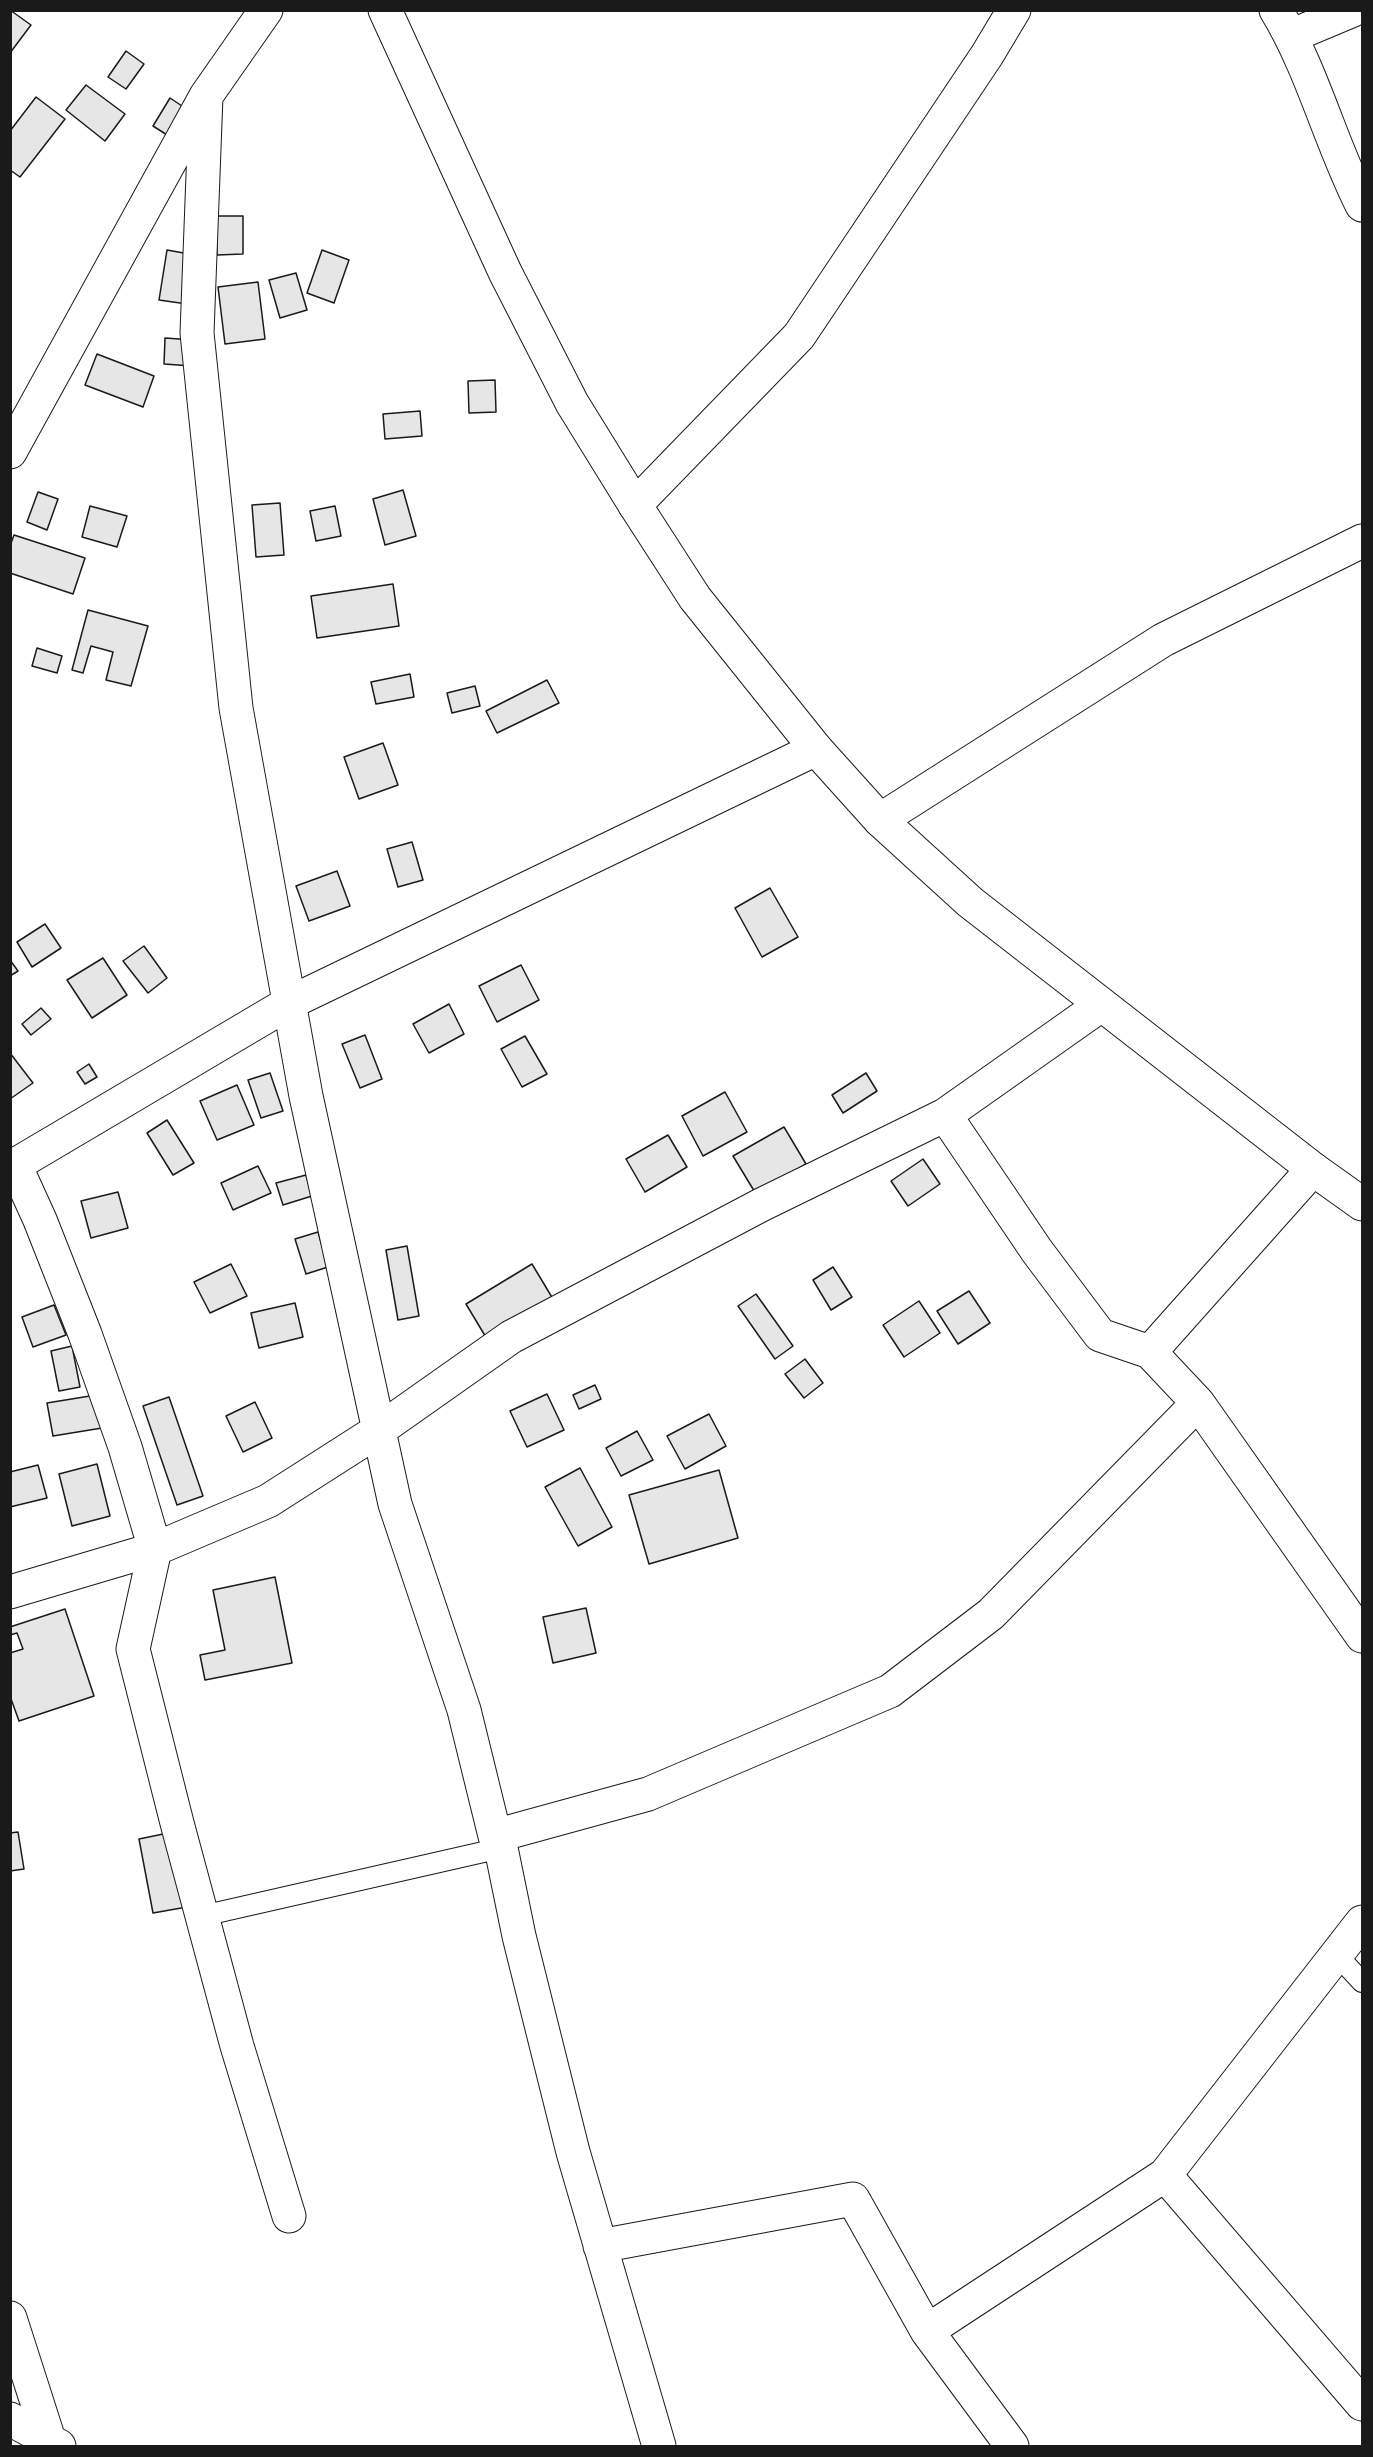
<!DOCTYPE html>
<html>
<head>
<meta charset="utf-8">
<style>
	body { margin:0 }
	#map { position:relative; width:1373px; height:2457px; overflow:hidden; background:#fff; font-family:"Libre Baskerville",serif }
	canvas { display:block }
	.frame { position:absolute; inset:0; border:12px solid #1a1a1a; pointer-events:none }
</style>
</head>
<body>
<div id="map">
<canvas width="1373" height="2457"></canvas>
<div class="frame"></div>
</div>
<script>
const context = document.querySelector('canvas').getContext('2d');
context.lineJoin = 'round';
function fill(path, color) {
  context.fillStyle = color;
  context.fill(path, 'evenodd');
}
function trace(path, color, width, dash) {
  context.strokeStyle = color;
  context.lineWidth = width;
  context.lineCap = dash ? 'butt' : 'round';
  context.setLineDash(dash || []);
  context.stroke(path);
}
const building = new Path2D(`
	M10 10 31 25 10 53Z
	M126 51 144 64 126 89 108 77Z
	M86 85 125 114 105 141 66 110Z
	M36 97 65 119 20 177 10 170V131Z
	M170 98 191 112 175 140 153 126Z
	M216 216H243V254L217 255Z
	M167 250 195 255 187 304 159 300Z
	M322 250 349 260 334 303 307 293Z
	M296 273 307 310 280 318 269 280Z
	M258 282 265 339 225 344 218 287Z
	M165 338 194 340 192 366 164 364Z
	M97 354 154 376 143 407 85 385Z
	M495 380 496 412 469 413 468 381Z
	M420 411 422 436 385 439 383 414Z
	M403 490 416 536 385 545 373 499Z
	M38 492 58 499 47 530 27 522Z
	M280 503 284 555 256 557 252 505Z
	M90 506 127 516 117 547 82 537Z
	M335 506 341 536 316 541 310 511Z
	M14 535 85 558 73 594 10 573V546Z
	M393 584 399 626 317 638 311 596Z
	M88 610 148 626 131 686 106 680 113 652 91 646 83 673 72 670Z
	M37 648 62 656 57 673 32 666Z
	M410 674 414 697 376 704 371 682Z
	M547 680 559 703 497 733 486 711Z
	M475 686 480 706 452 713 447 693Z
	M383 743 398 785 359 799 344 757Z
	M412 842 423 880 398 887 387 849Z
	M337 871 350 906 309 921 296 886Z
	M770 888 798 937 762 957 735 908Z
	M45 924 61 948 32 967 17 942Z
	M144 946 167 978 148 993 123 961Z
	M103 958 127 995 92 1018 67 980Z
	M10 960 18 971 10 976Z
	M521 965 539 1000 497 1022 479 986Z
	M449 1004 464 1034 429 1053 413 1024Z
	M41 1008 51 1019 31 1035 22 1024Z
	M365 1035 382 1079 360 1088 342 1044Z
	M525 1036 547 1074 522 1087 501 1049Z
	M10 1053 33 1083 10 1099Z
	M89 1064 97 1077 85 1084 77 1072Z
	M270 1073 283 1111 261 1118 248 1080Z
	M866 1073 877 1091 843 1113 832 1095Z
	M237 1085 254 1125 217 1140 200 1101Z
	M725 1092 747 1132 703 1156 682 1116Z
	M167 1120 194 1163 173 1175 147 1133Z
	M784 1127 806 1164 756 1194 733 1156Z
	M668 1135 687 1167 645 1192 626 1159Z
	M923 1159 940 1184 908 1206 891 1181Z
	M258 1166 271 1193 233 1210 221 1183Z
	M306 1175 312 1196 283 1205 276 1183Z
	M118 1192 128 1228 91 1238 81 1201Z
	M318 1232 328 1267 306 1274 295 1239Z
	M407 1246 419 1316 398 1320 386 1250Z
	M231 1264 247 1296 210 1313 194 1282Z
	M532 1264 553 1299 487 1339 466 1304Z
	M833 1267 852 1297 831 1310 813 1280Z
	M969 1291 990 1323 958 1344 937 1311Z
	M756 1294 793 1346 775 1359 738 1306Z
	M919 1301 940 1333 904 1357 883 1325Z
	M295 1303 303 1337 259 1348 251 1313Z
	M54 1305 66 1335 33 1347 22 1317Z
	M72 1346 80 1387 59 1391 51 1351Z
	M805 1359 823 1383 804 1398 785 1374Z
	M595 1385 601 1399 579 1409 573 1395Z
	M547 1394 564 1430 527 1447 510 1411Z
	M96 1395 102 1428 53 1436 47 1403Z
	M169 1397 203 1496 177 1505 143 1406Z
	M255 1402 272 1438 243 1452 226 1416Z
	M709 1414 726 1446 685 1469 667 1436Z
	M637 1431 653 1460 621 1476 606 1448Z
	M97 1464 110 1516 72 1526 59 1474Z
	M38 1465 47 1498 10 1507V1472Z
	M580 1468 612 1527 578 1546 545 1487Z
	M719 1470 738 1538 649 1564 629 1495Z
	M275 1577 292 1663 205 1680 200 1655 225 1650 213 1590Z
	M586 1608 596 1653 553 1663 543 1617Z
	M65 1609 94 1696 19 1721 10 1696V1653L23 1649 17 1633 10 1635V1627Z
	M18 1832 24 1869 10 1871V1833Z
	M173 1832 187 1907 153 1913 139 1839Z`);
fill(building, '#e6e6e6');
trace(building, '#1a1a1a', 1.5);
const service = new Path2D(`
	M202 1916 501 1848
	M1337 1955 1362 1982`);
const minor = new Path2D(`
	M1276 10C1313 71 1330 142 1362 205
	M1291 36 1353 10
	M206 96 197 333 236 708 306 1096 395 1504 464 1710 495 1836 501 1848 519 1936 573 2152 659 2446
	M10 452 206 96 266 10
	M635 505 799 336 987 55 1014 10
	M880 820 1163 640 1362 541
	M945 1115 1037 1251 1100 1335 1150 1352 1198 1403 1362 1636
	M15 1165 40 1220 85 1334 125 1447 155 1549 133 1649 177 1823 237 2046 289 2216
	M10 1168 289 1003 816 749
	M1150 1352 1313 1169
	M10 1592 155 1549 268 1501 379 1430 511 1337 761 1205 945 1115 1101 1005
	M495 1836 648 1794 890 1691 991 1614 1198 1403
	M1165 2175 1362 2404
	M600 2246 853 2199 927 2331 1012 2446
	M10 2318 51 2446
	M927 2331 1165 2175 1362 1922
	M10 2419 59 2446`);
const primary = new Path2D(`
	M385 10 505 272 572 403 635 505 695 598 816 749 880 820 970 902 1313 1169 1362 1204`);
trace(service, '#1a1a1a', 22);
trace(minor, '#1a1a1a', 35);
trace(primary, '#1a1a1a', 35);
trace(service, '#fff', 20);
trace(minor, '#fff', 33);
trace(primary, '#fff', 33);
</script>
</body>
</html>
